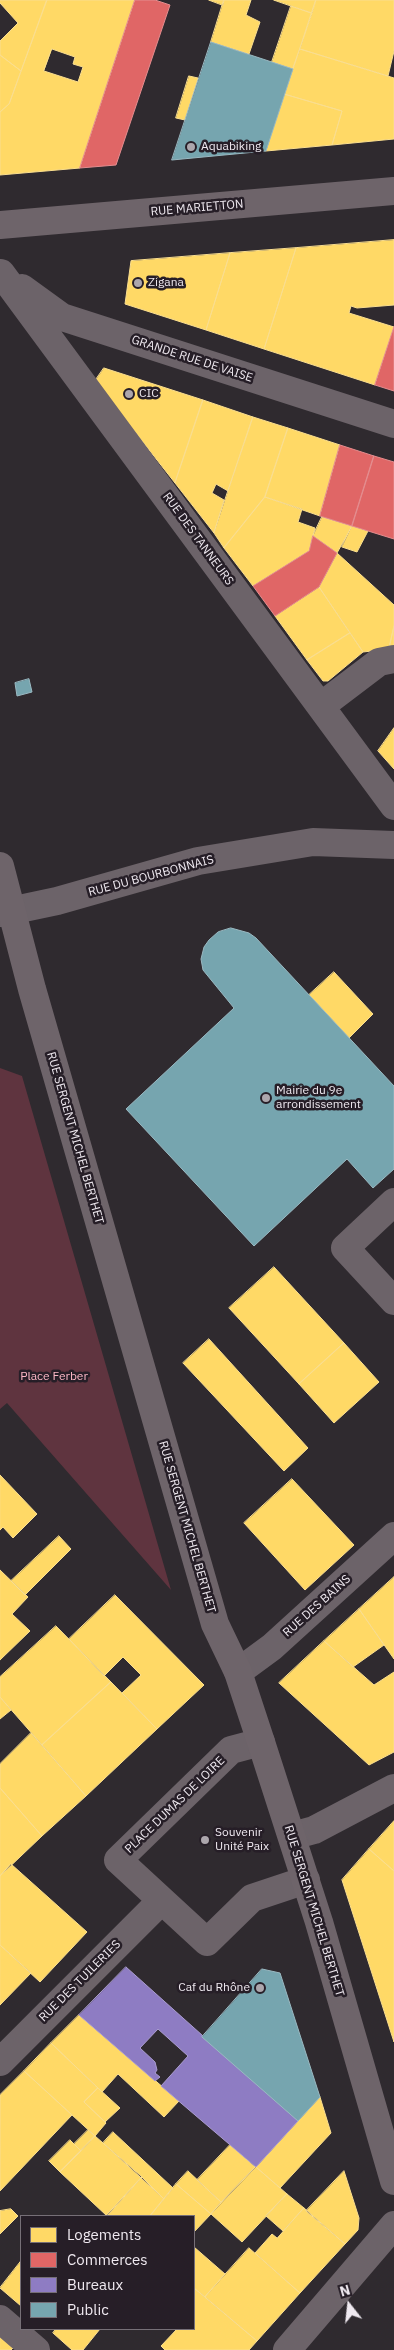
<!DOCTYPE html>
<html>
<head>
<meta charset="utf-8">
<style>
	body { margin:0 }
	#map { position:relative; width:394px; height:2350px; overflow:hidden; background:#2f2a2f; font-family:"IBM Plex Sans",sans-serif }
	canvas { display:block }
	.legend { position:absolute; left:20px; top:2215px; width:175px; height:115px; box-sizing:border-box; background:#261e27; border:1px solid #766f77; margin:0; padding:6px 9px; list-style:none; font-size:15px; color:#efe9f0 }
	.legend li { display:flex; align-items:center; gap:10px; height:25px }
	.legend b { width:25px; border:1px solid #766f77 }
	.north { position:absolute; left:324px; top:2280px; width:50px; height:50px; -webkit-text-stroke:4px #261e27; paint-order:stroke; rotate:344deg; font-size:14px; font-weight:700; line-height:20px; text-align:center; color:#efe9f0 }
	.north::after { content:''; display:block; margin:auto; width:18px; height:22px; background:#efe9f0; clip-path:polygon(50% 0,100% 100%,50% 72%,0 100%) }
</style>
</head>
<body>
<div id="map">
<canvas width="394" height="2350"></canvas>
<ul class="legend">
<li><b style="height:14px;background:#ffd966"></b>Logements</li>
<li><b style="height:14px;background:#e06666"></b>Commerces</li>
<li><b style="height:14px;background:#8e7cc3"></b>Bureaux</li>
<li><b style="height:14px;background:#76a5af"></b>Public</li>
</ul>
<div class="north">N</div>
</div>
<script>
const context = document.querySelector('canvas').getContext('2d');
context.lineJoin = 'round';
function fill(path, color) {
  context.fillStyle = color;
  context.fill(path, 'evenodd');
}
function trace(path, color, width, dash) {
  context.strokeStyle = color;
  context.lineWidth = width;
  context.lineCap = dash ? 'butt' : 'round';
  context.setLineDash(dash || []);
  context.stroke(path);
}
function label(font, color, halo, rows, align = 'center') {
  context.font = font + ' "IBM Plex Sans",sans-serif';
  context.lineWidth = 5;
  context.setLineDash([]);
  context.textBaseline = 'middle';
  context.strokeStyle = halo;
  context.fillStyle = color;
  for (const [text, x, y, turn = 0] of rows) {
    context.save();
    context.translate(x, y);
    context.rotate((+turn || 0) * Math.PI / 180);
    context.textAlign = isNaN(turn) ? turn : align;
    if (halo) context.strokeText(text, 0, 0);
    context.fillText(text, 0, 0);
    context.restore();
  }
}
fill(new Path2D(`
	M0 1068 22 1076 171 1590 7 1403 0 1409Z`), '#5f343f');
const homes = new Path2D(`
	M0 0H47L21 71 0 55V41L18 23 0 3Z
	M47 0H135L80 168 0 175V112L9 104ZM52 49 75 57 73 64 83 67 78 82 44 71Z
	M209 0H224L223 5Z
	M224 0H251L246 15 260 22 249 54 211 42Z
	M274 0H316L312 13Z
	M316 0H394V51L388 76 300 49Z
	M291 6 312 13 293 69 272 62Z
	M300 49 394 78V139L332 145 342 111 284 94Z
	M0 55 21 71 9 104 0 112Z
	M189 76 198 78 185 120 176 118Z
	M284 94 342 111 332 145 266 151Z
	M394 240V305L357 308 351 306 349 313 394 327 375 385 264 349 296 248Z
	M296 248 264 349 206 330 230 253Z
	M230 253 206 330 125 304 131 261Z
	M104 368 203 400 175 483 95 381Z
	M203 400 253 417 228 491 216 484 212 493 224 500 214 533 175 483Z
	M253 417 288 428 265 497 224 548 214 533Z
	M288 428 340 445 320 516 265 497Z
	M265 497 302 509 298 522 315 528 309 551 253 586 224 548Z
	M322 517 352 526 337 553 313 536Z
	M352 526 368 531 357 552 342 547Z
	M337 553 394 605V626L389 649 363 652 319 587Z
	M319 587 350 633 307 660 275 616Z
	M394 626V648L389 649Z
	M350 633 363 652 328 681H323L307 660Z
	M394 728V769L378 751Z
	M334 972 373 1014 349 1038 309 995Z
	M274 1267 344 1343 299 1384 229 1308Z
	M209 1339 308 1448 284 1471 183 1363Z
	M344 1343 379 1382 334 1423 299 1384Z
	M0 1475 37 1514 13 1538 3 1527 0 1530Z
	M292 1479 354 1545 305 1590 244 1523Z
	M59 1536 71 1549 25 1595 11 1581Z
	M0 1570 28 1597 12 1614 30 1631 0 1660Z
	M394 1577V1659L359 1609Z
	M115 1595 204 1685 157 1729 122 1693 141 1675 123 1657 104 1676 69 1639Z
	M359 1609 384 1645 353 1667 324 1641Z
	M56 1626 111 1682 42 1745 0 1697V1677Z
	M324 1641 374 1685 394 1672V1752L369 1765 279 1683Z
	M111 1682 157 1729 86 1796 42 1745Z
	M0 1697 11 1710 0 1719Z
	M31 1733 86 1796 42 1836 0 1788V1764Z
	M0 1788 42 1836 0 1876Z
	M394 1821V1871L369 1849Z
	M369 1849 394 1871V2042L342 1880Z
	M11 1864 87 1932 40 1982 0 1945V1876Z
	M0 1945 31 1973 0 2005Z
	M79 2015 179 2101 164 2117 118 2074 102 2092 51 2043Z
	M51 2043 98 2088 84 2102 106 2123 95 2136 24 2071Z
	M24 2071 72 2115 0 2191V2095Z
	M98 2088 120 2108 105 2122 84 2102Z
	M320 2097 331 2133 280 2188 256 2167Z
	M88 2130 95 2136 81 2151 74 2144Z
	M113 2132 173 2188 164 2199 103 2143Z
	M95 2136 142 2177 107 2216 60 2172Z
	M70 2140 81 2151 60 2172 49 2161Z
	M230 2145 255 2167 221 2202 197 2180Z
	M256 2167 287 2194 242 2242 211 2214Z
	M188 2171 221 2202 211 2214 176 2184Z
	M344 2171 359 2218 358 2230 345 2244 306 2211Z
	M142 2177 164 2199 150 2216H106Z
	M176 2184 211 2214 194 2232V2216H150Z
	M287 2194 304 2208 283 2231 266 2216Z
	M304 2208 345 2244 300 2293 255 2253 272 2234 277 2238Z
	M11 2209 18 2216 0 2234V2211Z
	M194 2247 225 2274 205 2297 194 2288Z
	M249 2248 300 2293 257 2341 205 2297Z
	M21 2261V2306L0 2288Z
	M194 2288 257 2341 249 2350H165L161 2346 177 2329H194Z
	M56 2329H100L83 2350H72L53 2333Z
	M0 2337 13 2348 11 2350H0Z`);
fill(homes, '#ffd966');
trace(homes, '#fade8f', 1);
const shops = new Path2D(`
	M135 0H155L170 5 116 165 80 168Z
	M394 327V391L375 385Z
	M340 445 374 456 352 526 320 516Z
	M374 456 394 462V539L352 526Z
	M313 536 337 553 319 587 275 616 253 586 309 551Z`);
fill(shops, '#e06666');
trace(shops, '#e48d8f', 1);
const offices = new Path2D(`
	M126 1967 298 2121 256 2167 161 2086 188 2056 158 2029 140 2048 155 2062 157 2070 155 2073 160 2077 155 2081 79 2015Z`);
fill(offices, '#8e7cc3');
trace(offices, '#ab9dd0', 1);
const public = new Path2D(`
	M211 42 293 69 266 151 172 160Z
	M29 679 32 692 17 696 15 683Z
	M231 928 249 933 256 938 394 1086V1169L373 1188 347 1159 254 1246 126 1109 234 1008 203 970 201 959 204 947 209 940 218 932Z
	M262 1969 280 1973 320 2097 298 2121 202 2037Z`);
fill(public, '#76a5af');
trace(public, '#9ab9c2', 1);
trace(new Path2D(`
	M1 273 394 806
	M22 288 62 317 394 424
	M321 706 379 662 394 659
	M0 913 57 901 198 861 313 842 394 845
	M394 1202 345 1248 394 1301
	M238 1672 272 1647 394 1536
	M261 1742 231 1750 118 1860 207 1942 252 1898 306 1880
	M292 1836 314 1830 394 1788
	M0 2062 161 1901
	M0 2319 36 2350
	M287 2350 394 2225`), '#6c6369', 28);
trace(new Path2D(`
	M0 225 394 191
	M0 866 32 989 215 1624 238 1672 261 1742 319 1922 394 2181`), '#6e646a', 28);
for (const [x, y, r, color] of [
	[191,147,5,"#aca6ac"],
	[138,283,5,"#aca6ac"],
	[129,394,5,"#aca6ac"],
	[266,1098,5,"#aca6ac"],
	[205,1840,5,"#aca6ac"],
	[260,1988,5,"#aca6ac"]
]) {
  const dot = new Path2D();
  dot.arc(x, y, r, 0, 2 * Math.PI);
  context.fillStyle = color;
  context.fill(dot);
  trace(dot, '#261e27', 2);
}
label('12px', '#efe9f0', '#261e27', [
	["Aquabiking",201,147],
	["Zigana",148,283],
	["CIC",139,394],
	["Mairie du 9e",276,1091],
	["arrondissement",276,1105],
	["Souvenir",215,1833],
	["Unité Paix",215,1847],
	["Caf du Rhône",250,1988,"right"]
], 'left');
label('12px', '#efe9f0', '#261e27', [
	["RUE MARIETTON",197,208,-5],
	["GRANDE RUE DE VAISE",192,359,18],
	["RUE DES TANNEURS",198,539,54],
	["RUE DU BOURBONNAIS",151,876,-15],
	["RUE SERGENT MICHEL BERTHET",75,1138,74],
	["RUE SERGENT MICHEL BERTHET",187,1527,74],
	["RUE DES BAINS",317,1606,-42],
	["PLACE DUMAS DE LOIRE",175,1805,-44],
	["RUE SERGENT MICHEL BERTHET",314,1911,73],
	["RUE DES TUILERIES",80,1981,-45]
]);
label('12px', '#fcb7c6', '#261e27', [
	["Place Ferber",54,1377]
]);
</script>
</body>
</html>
